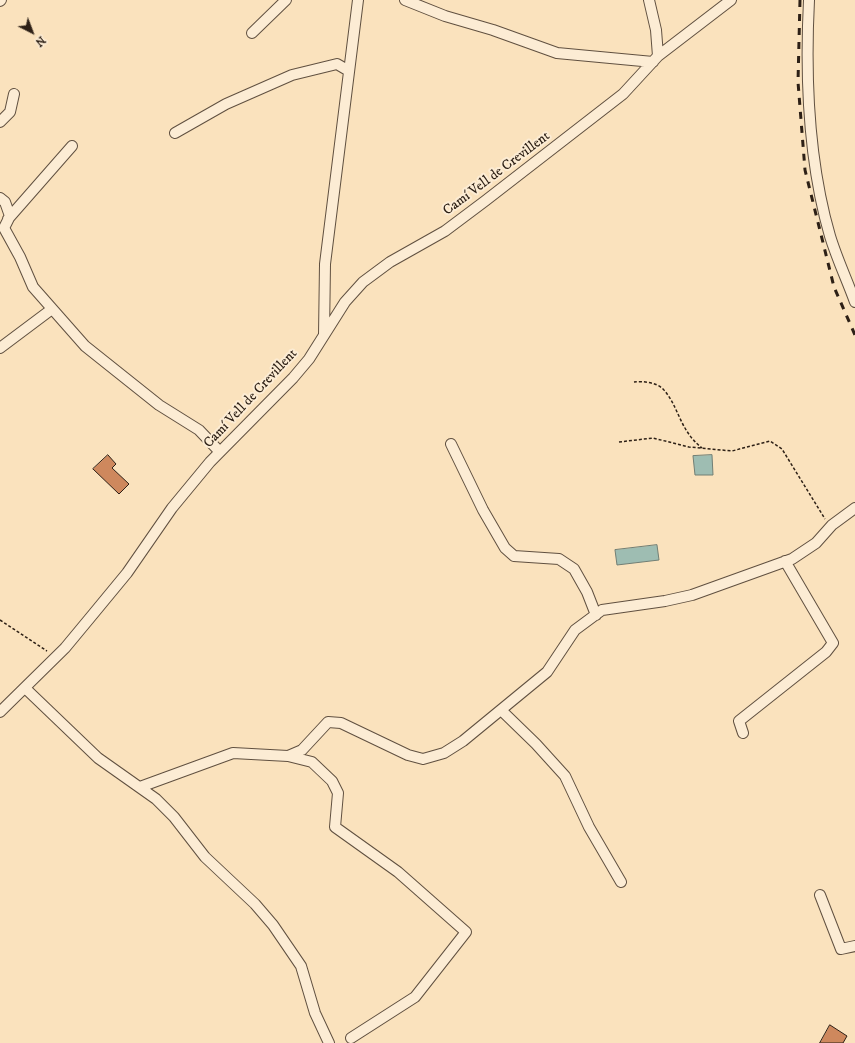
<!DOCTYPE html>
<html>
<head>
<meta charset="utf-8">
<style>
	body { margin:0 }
	#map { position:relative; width:855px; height:1043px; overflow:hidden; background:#fae2bd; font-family:"IM FELL DW Pica",serif }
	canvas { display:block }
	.north { position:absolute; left:12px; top:12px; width:40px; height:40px; -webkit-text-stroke:3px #fcecd4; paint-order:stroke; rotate:138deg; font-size:11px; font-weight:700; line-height:16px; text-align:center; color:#2d2016 }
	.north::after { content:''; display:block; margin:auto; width:14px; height:18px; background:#2d2016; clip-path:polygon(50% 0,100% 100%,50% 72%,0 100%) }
</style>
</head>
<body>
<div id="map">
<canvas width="855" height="1043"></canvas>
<div class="north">N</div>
</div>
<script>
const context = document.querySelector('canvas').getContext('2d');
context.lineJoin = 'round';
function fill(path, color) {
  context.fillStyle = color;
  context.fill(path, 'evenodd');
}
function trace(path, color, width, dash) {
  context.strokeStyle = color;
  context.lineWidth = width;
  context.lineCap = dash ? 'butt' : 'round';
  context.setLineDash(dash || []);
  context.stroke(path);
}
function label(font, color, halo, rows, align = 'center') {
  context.font = font + ' "IM FELL DW Pica",serif';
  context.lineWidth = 4;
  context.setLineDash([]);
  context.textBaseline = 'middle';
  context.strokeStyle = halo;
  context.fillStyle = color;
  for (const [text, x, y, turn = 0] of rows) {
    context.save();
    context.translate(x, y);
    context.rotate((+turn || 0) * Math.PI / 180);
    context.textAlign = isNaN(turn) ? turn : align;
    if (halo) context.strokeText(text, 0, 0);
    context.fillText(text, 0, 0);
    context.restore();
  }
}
const water = new Path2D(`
	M712 455 713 475H695L693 456Z
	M657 545 659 560 617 565 615 550Z`);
fill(water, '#9ebdb2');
trace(water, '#717e74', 1);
const building = new Path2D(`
	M108 455 116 464 112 468 129 484 119 494 93 469Z
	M830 1025 847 1036 843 1043H820Z`);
fill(building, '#ce885d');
trace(building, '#2d2016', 1);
const street = new Path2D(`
	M405 0 445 16 493 30 557 53 653 62
	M809 0C805 79 808 160 830 236 837 259 847 280 855 302
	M0 1 1 0
	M252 33 286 0
	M658 56 731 0
	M0 122 10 112 14 94
	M175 133 226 104 292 75 337 64 349 71
	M0 198 5 202 10 216 4 228 20 257 33 287 85 346 159 405 199 430 220 452
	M8 219 72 146
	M324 335 325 264 358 0
	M0 348 52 309
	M451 444 483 510 505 548 514 556 559 559 574 569 587 592 596 615
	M25 688 98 758 156 799 174 817 205 857 255 904 273 925 301 966 315 1013 329 1043
	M501 710 536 744 565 776 589 827 621 882
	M0 712 65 648 94 613 127 573 172 508 210 462 293 378 309 359 345 302 363 282 390 262 445 231 485 201 623 94 658 56 656 30 649 0
	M743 733 739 721 826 652 833 643 785 561
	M288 756 312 762 332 781 338 793 335 827 398 872 466 932 415 997 351 1038
	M140 787 233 753 288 756 302 750 328 722 341 723 408 755 423 759 444 753 463 741 547 672 575 630 602 610 665 601 692 595 792 559 816 543 832 525 855 508
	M820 895 841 949 855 946`);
trace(street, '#605040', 12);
trace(new Path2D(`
	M634 382C642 381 656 382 663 389 679 406 679 430 702 448
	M619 442 653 438 689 447 732 451 770 441 782 449 825 519
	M0 620 47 651`), '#2d2016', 1.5, [3, 2]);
trace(street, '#fcecd4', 10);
trace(new Path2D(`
	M800 0 798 82 805 170 834 287 855 335`), '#2d2016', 3, [7, 7]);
label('14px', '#2d2016', '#fcecd4', [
	["Camí Vell de Crevillent",497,174,-37],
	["Camí Vell de Crevillent",251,399,-47]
]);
</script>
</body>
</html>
